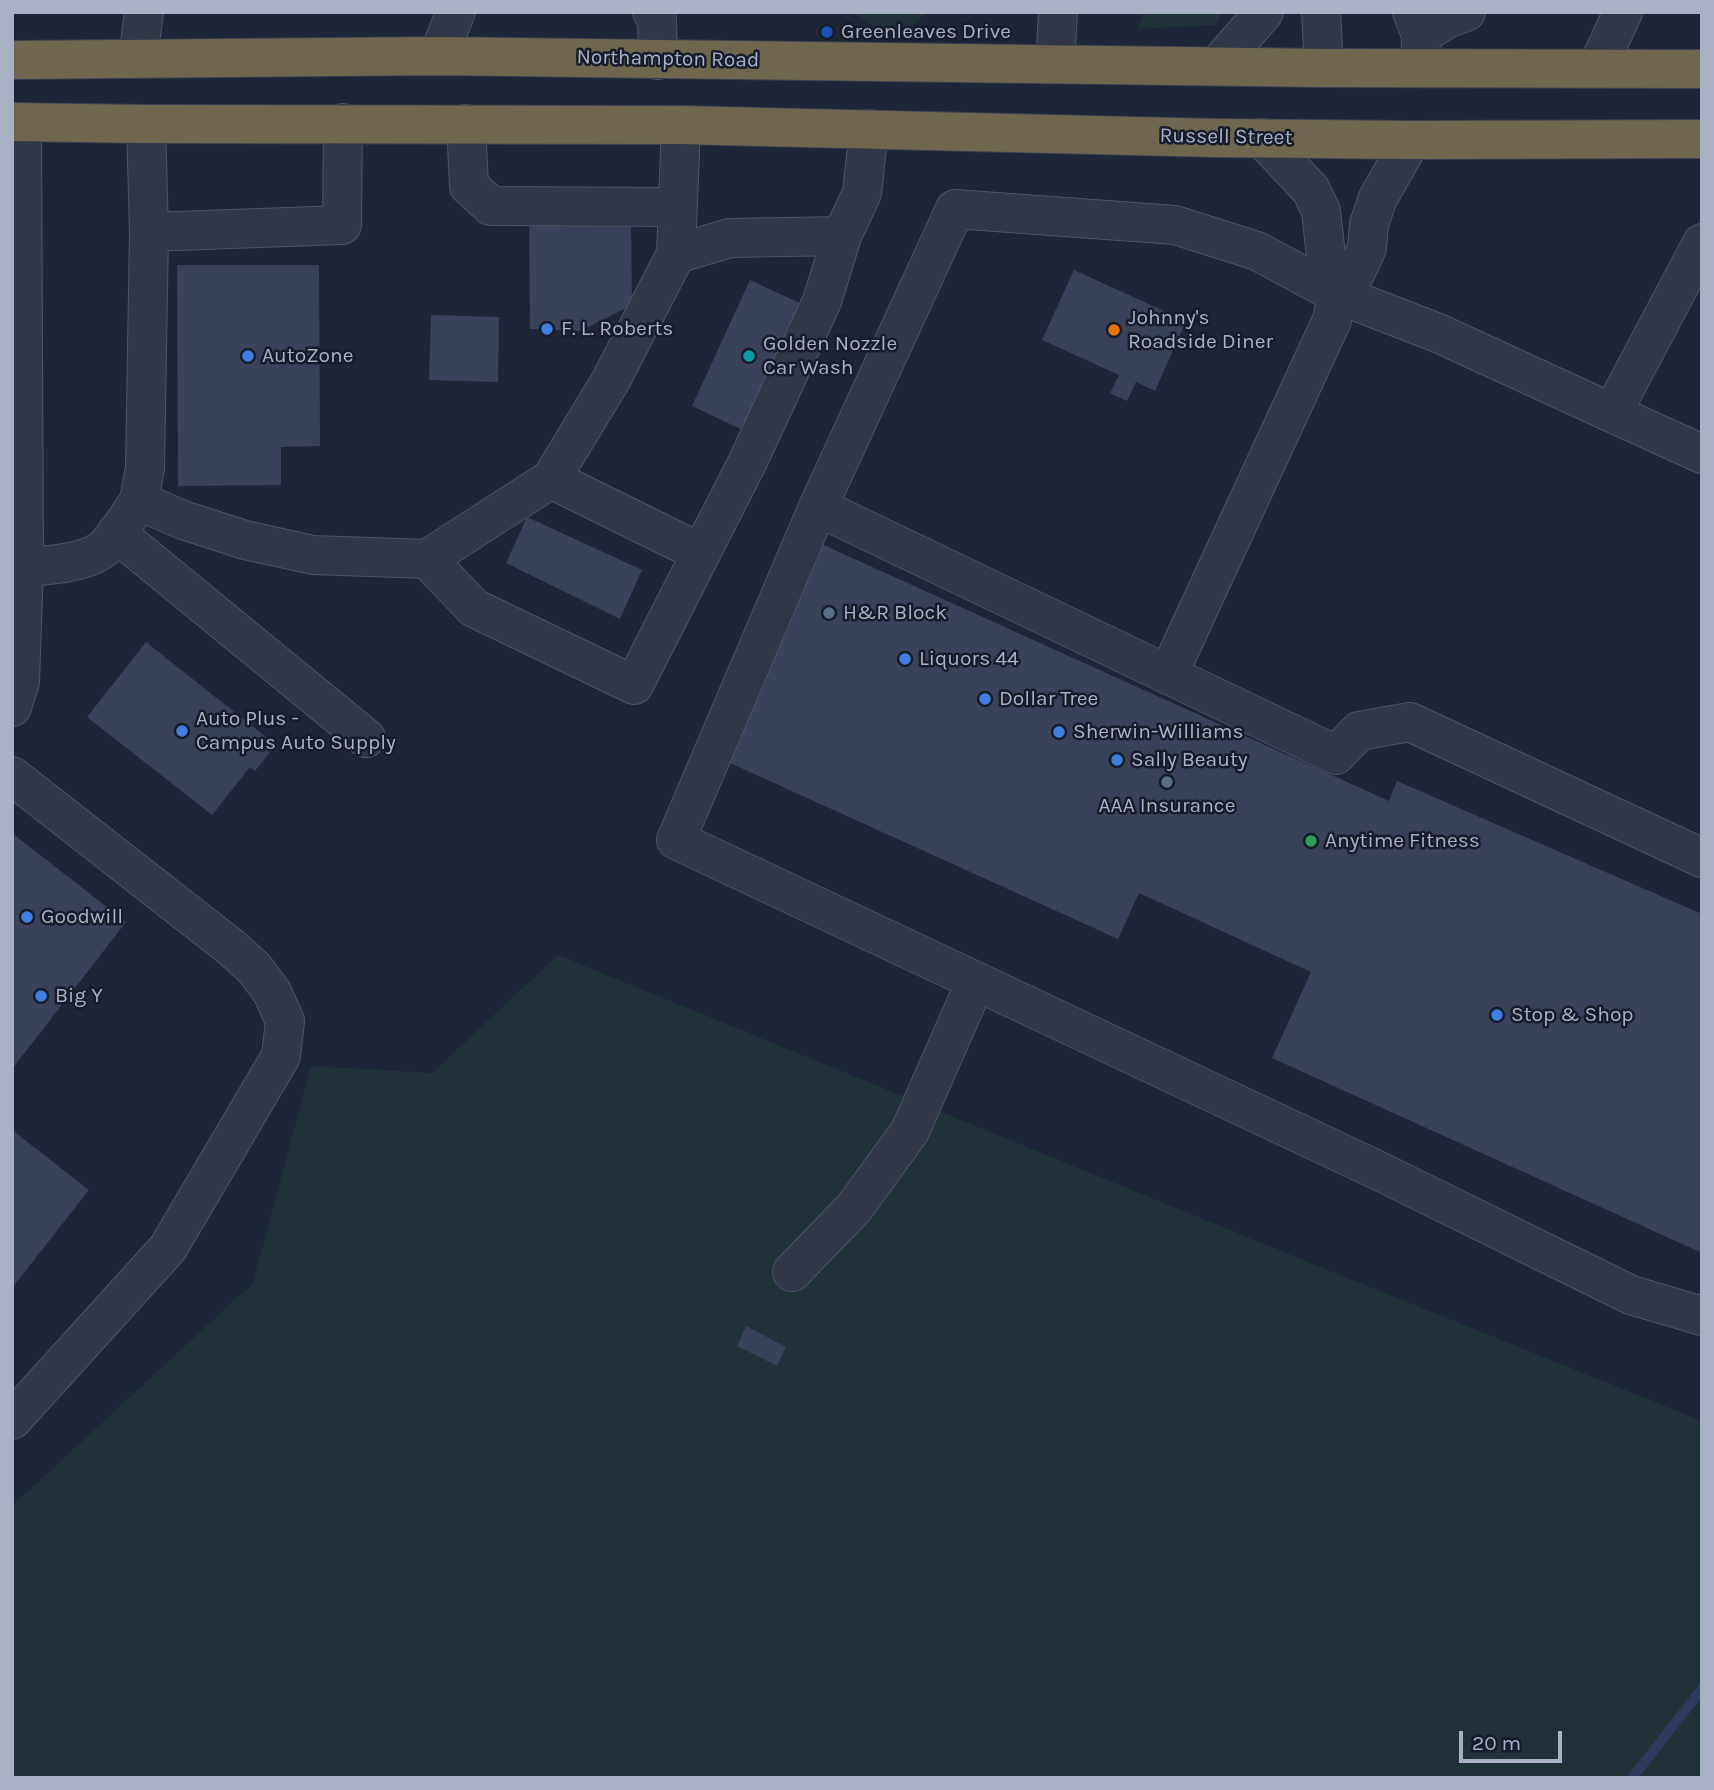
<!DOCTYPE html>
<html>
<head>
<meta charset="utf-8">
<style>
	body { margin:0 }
	#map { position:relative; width:1714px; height:1790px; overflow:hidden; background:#1e2537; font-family:Karla,sans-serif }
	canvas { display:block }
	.frame { position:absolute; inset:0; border:14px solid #abb1c5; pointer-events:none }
	.scale { position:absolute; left:1459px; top:1731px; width:103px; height:32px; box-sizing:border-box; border:4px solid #abb1c5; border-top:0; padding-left:9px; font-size:21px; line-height:24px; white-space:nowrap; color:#abb1c5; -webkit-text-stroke:5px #171c2b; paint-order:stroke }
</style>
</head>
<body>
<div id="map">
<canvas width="1714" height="1790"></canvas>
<div class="frame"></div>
<div class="scale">20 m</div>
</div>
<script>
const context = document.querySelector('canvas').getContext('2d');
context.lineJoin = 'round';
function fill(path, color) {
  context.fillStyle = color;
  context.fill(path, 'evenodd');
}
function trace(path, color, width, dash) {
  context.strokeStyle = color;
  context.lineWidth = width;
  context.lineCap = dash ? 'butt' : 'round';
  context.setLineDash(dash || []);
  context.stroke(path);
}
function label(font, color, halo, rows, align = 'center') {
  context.font = font + ' Karla,sans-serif';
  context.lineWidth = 5;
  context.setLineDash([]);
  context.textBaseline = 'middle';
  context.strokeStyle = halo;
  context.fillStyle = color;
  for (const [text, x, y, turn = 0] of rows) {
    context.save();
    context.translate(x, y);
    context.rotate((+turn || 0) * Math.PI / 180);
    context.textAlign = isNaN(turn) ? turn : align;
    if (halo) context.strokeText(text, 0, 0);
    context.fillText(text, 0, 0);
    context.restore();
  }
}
fill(new Path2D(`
	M851 12H928L896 39Z
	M1144 12H1223L1216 25 1138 29Z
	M558 955 1291 1255 1702 1421V1778H12V1506L253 1283 311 1066 432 1073Z`), '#203138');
trace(new Path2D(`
	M1632 1778 1702 1689`), '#2e3a5d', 10);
fill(new Path2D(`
	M529 217H631L632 305 580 331 530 329Z
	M177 265H319L320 446 281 447V485L178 486Z
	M1074 270 1186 321 1155 391 1136 382 1127 401 1110 393 1119 375 1042 340Z
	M750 280 806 306 747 432 692 406Z
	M431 315 499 317 498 382 429 380Z
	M527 517 642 570 620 619 506 563Z
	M817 542 1389 801 1397 781 1702 914V1253L1272 1058 1311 972 1139 893 1118 939 719 758Z
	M146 642 276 745 255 771 250 767 212 815 87 717Z
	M12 833 126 922 12 1069Z
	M12 1130 89 1190 12 1288Z
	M746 1326 786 1347 777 1366 737 1346Z`), '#394258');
const minor = new Path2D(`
	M652 12 657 20 658 60
	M1321 12 1324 68
	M1412 12 1421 35 1420 68
	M1421 35 1449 18 1466 12
	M438 56 456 12
	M138 58 144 12
	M1055 64 1058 12
	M1217 66 1264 12
	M1597 68 1623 12
	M466 124 469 186 491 206 678 207
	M149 232 342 225 343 123
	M1702 243 1612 413 1702 454
	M676 254 730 238 842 236 862 193 869 129
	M1337 294 1356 272 1367 248 1369 224 1378 198 1411 140
	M1612 413 1438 333 1337 294 1257 251 1175 225 955 209 818 507 676 840 1377 1170 1631 1295 1702 1316
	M551 479 701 553
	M139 501 145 468 149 232 146 124
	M818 507 1336 755 1359 731 1410 722 1702 858
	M116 533 366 738
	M427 559 474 608 634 685 748 461 822 301 842 236
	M12 568C37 566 83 565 103 549 117 537 128 516 139 501L183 520 245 540 313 555 427 559 551 479 611 380 676 254 681 125
	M1168 675 1332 320 1337 294 1327 265 1321 211 1311 190 1262 138
	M12 707 20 682 24 567 22 122
	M12 776 232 948 254 968 272 992 285 1021 281 1056 168 1248 12 1420
	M792 1272 854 1208 910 1131 976 981`);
const highway = new Path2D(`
	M12 60 438 56 1324 68 1702 69
	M12 122 146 124 681 125 1217 138 1411 140 1702 139`);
trace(minor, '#4f5466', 40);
trace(highway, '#3c4152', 40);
trace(minor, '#313747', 38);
trace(highway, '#6e664e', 38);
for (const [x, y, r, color] of [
	[827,32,7,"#1a4fb4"],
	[547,329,7,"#3f7fe0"],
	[1114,330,7,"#e8710a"],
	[248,356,7,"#3f7fe0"],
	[749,356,7,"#0f9aa8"],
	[829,613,7,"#5c6f8a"],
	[905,659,7,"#3f7fe0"],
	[985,699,7,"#3f7fe0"],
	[182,731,7,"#3f7fe0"],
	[1059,732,7,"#3f7fe0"],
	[1117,760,7,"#3f7fe0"],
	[1167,782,7,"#5c6f8a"],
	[1311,841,7,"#2e9e5b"],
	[27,917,7,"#3f7fe0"],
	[41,996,7,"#3f7fe0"],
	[1497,1015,7,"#3f7fe0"]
]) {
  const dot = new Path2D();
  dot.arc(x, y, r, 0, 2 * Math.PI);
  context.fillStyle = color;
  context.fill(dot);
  trace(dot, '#171c2b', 2.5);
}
label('21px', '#abb1c5', '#171c2b', [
	["Greenleaves Drive",841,32],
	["Johnny's",1128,318],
	["Roadside Diner",1128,342],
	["F. L. Roberts",561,329],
	["Golden Nozzle",763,344],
	["Car Wash",763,368],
	["AutoZone",262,356],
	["H&R Block",843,613],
	["Liquors 44",919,659],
	["Dollar Tree",999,699],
	["Auto Plus -",196,719],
	["Campus Auto Supply",196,743],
	["Sherwin-Williams",1073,732],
	["Sally Beauty",1131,760],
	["AAA Insurance",1167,806,"center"],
	["Anytime Fitness",1325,841],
	["Goodwill",41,917],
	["Big Y",55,996],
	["Stop & Shop",1511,1015]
], 'left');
label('21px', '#abb1c5', '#171c2b', [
	["Northampton Road",668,59,1],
	["Russell Street",1226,137,1]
]);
</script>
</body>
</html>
